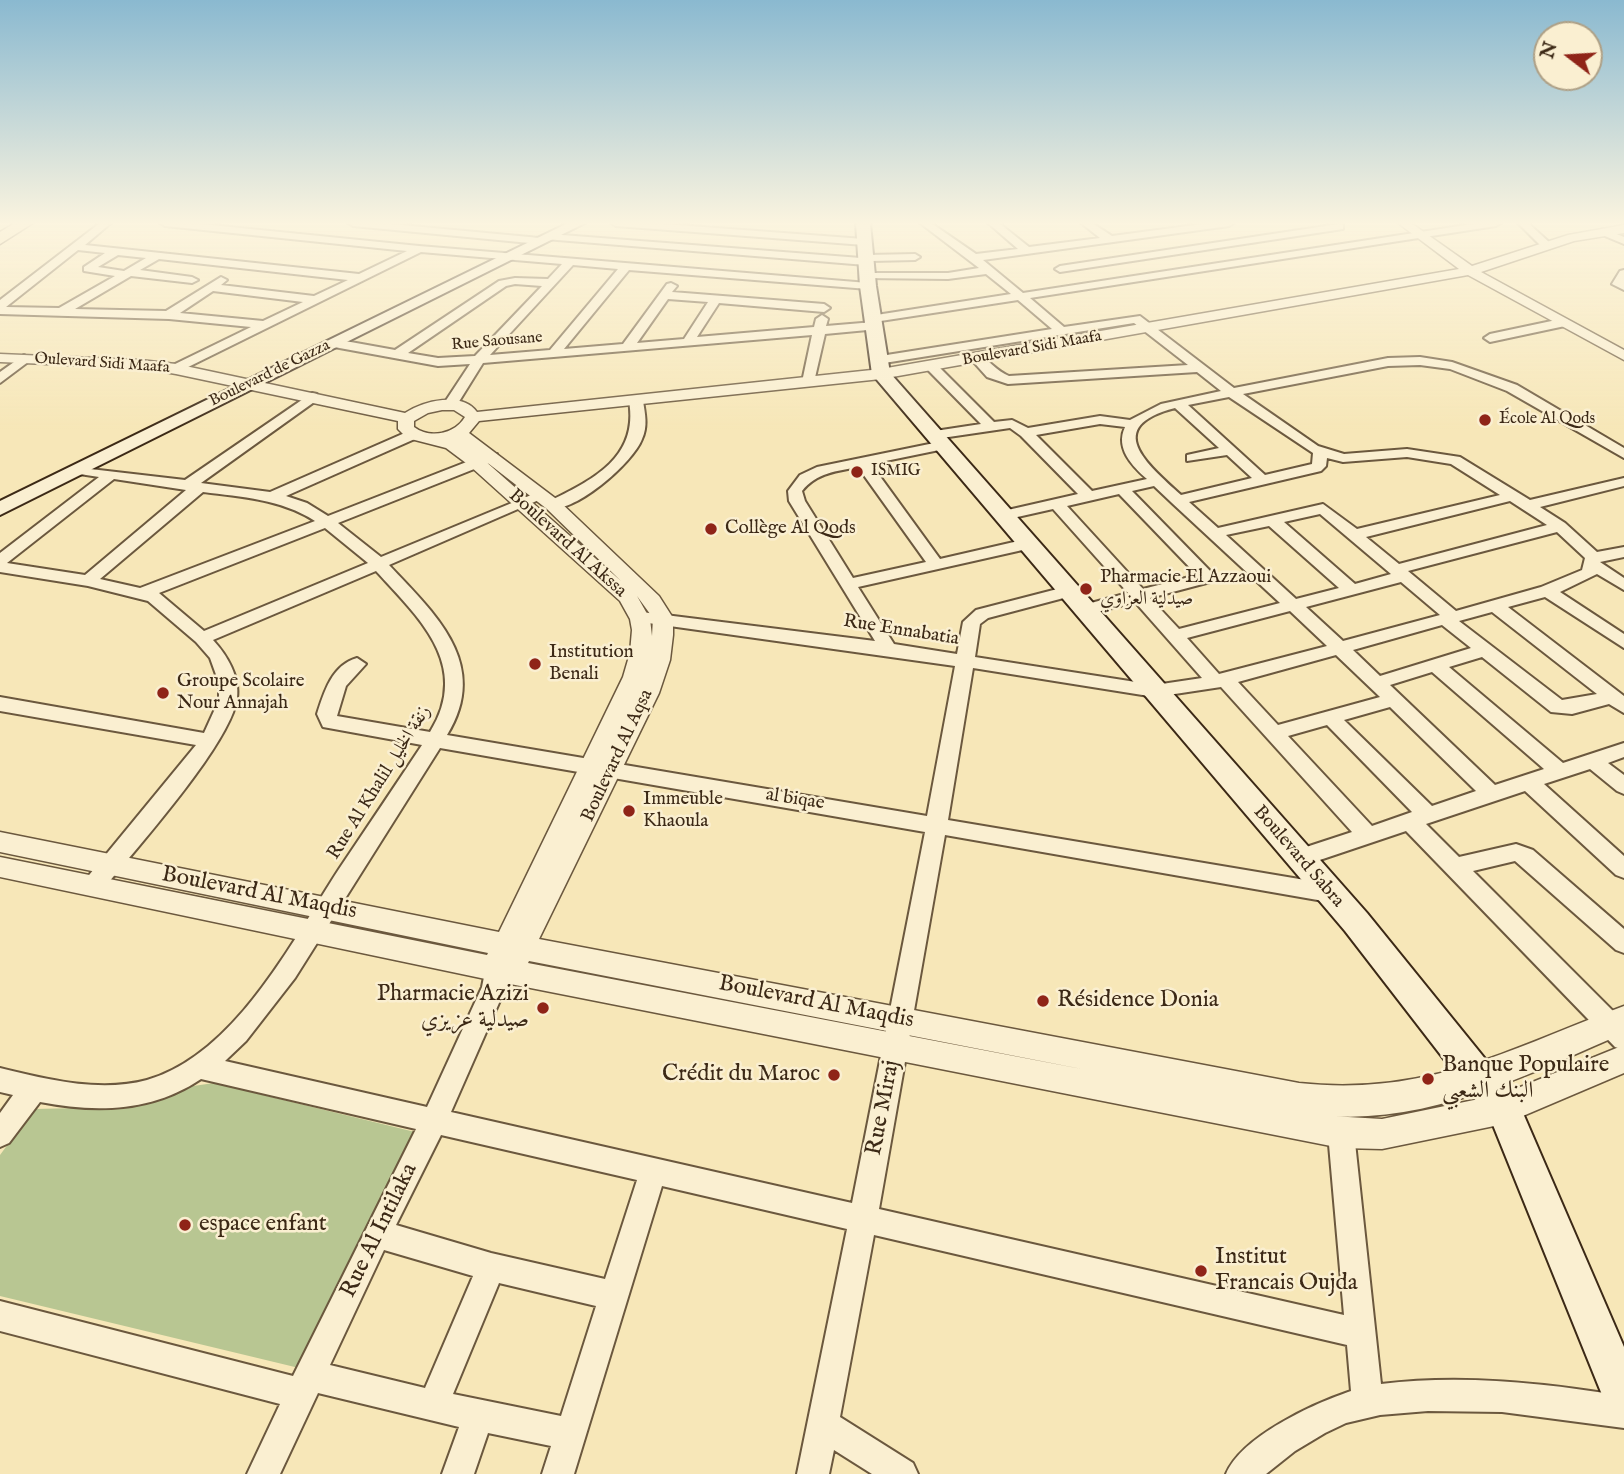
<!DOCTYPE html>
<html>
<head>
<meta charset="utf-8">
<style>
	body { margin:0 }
	#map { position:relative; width:1624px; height:1474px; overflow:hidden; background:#f7e7b8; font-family:"IM FELL English",serif }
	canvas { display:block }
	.north { position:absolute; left:1533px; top:21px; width:70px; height:70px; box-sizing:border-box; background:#faefd1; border:2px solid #aea086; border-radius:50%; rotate:287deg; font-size:19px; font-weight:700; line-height:28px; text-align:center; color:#3c2916 }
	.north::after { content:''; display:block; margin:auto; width:24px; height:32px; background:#8f2418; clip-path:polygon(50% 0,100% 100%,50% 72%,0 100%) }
</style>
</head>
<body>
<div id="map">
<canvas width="1624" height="1474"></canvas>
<div class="north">N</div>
</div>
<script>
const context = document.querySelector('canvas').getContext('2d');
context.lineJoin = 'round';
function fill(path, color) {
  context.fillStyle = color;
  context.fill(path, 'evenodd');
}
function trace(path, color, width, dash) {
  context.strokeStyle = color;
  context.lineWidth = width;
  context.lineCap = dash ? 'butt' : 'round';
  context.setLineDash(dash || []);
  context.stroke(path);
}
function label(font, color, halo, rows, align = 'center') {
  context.font = font + ' "IM FELL English",Amiri,serif';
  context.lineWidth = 5;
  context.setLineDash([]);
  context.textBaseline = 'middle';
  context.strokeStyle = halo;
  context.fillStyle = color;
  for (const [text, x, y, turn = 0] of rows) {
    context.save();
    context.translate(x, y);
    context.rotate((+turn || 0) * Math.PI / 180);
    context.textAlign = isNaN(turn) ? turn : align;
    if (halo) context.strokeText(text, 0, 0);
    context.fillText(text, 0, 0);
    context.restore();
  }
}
fill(new Path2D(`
	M214 1083 415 1132 299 1368 0 1296V1155L34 1109 123 1107 186 1087Z`), '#b8c692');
const minor = new Path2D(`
	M100 223H111L85 245 359 274 407 251 165 226 160 223H191L419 246 868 283 874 286 868 289 629 270 564 349 623 344 667 284 671 283 677 286 672 292 824 304 830 308 824 312 719 303 697 337 814 327 816 319 822 315 828 319 826 326 874 322 868 319 870 316 1011 294 986 274 948 279 864 278 862 276 868 273H948L979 268 920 223H931L976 254 1018 249 988 223H999L1029 247 1100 238 1081 223H1092L1112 236 1210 223H1234L1229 226 983 260 1023 293 1479 223H1501L1496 226 1030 298 1064 327 1140 316 1234 388 1388 358 1420 357 1452 362 1517 385 1624 448V458L1507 391 1450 369 1420 365 1388 366 1243 394 1318 446 1344 454 1407 449 1460 457 1530 500 1624 478V486L1540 507 1565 523 1597 552 1624 547V557L1600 562 1624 578V590L1597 574 1560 592 1624 634V648L1545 597 1508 607 1624 696V713L1609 704 1572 714 1551 712 1482 657 1449 667 1563 763 1624 743V757L1608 763 1624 775V794L1617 791 1590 769 1544 784 1624 856V878L1616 875 1525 791 1426 824 1459 857 1516 844 1533 850 1624 929V953L1616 950 1515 861 1473 871 1624 1022V1050L1615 1047 1406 831 1299 867 1291 864 1288 858 1291 852 1352 832 1221 687 1155 697 973 668 948 820 1329 884 1337 887 1340 893 1337 899 1329 902 945 835 879 1209 1344 1315 1328 1133 1332 1124 1341 1120 1350 1124 1354 1133 1381 1384C1462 1374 1544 1383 1624 1396V1428L1502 1412 1428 1411 1380 1415 1346 1423 1325 1433 1295 1451 1266 1474H1226C1242 1436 1313 1404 1351 1391L1347 1345 874 1235 840 1417 913 1463 918 1474H872L834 1450 829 1474H797L847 1229 662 1186 574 1474H542L551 1446 488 1433 474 1474H442L459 1427 318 1393 280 1474H247L280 1404 0 1331V1301L293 1376 416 1129 201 1079C152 1112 96 1113 40 1102L9 1143 0 1147V1113L13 1095 0 1092V1068C46 1079 99 1093 147 1080 236 1054 292 941 339 869 367 827 395 786 422 745L323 727 317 714C324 692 332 665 357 658L366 664 346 686 337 716 430 732C472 665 418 617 376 571L213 640C227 655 240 677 237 698 231 744 133 852 101 892L93 895 85 892 82 886 85 880 196 745 0 711V697L204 733 219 700V683L210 658 196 642 148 601 88 586 0 572V553L99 477 73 473 71 470 73 467 185 480 312 393 317 394V400L201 483 270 492 407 432H417V438L286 496 307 503 328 516 487 454H497V460L338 523 381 557 536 493H546L548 496 389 565C435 614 491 664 447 735L927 816 955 666 641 622 632 617 641 612 875 641 789 501 788 491 800 475 817 467 944 441 949 442V448L871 464 940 559 1027 539 1035 544 1027 549 858 587 894 644 957 654 963 622 976 610 1069 586 1077 591 1075 595 988 618 980 624 975 657 1155 685 1202 678 1135 602 1086 615 1080 614 1077 610 1080 606 1128 593 1053 509 1004 520 999 518 996 515 999 512 1078 494 1021 436 1010 428 935 439 928 435 935 431 981 424 927 369 925 366 931 362 935 363 994 422 1012 420 1028 428 1100 416 1130 420 1161 404 1221 391 1197 372 1008 384 987 377 970 358 976 354C989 359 996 371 1009 376L1188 365 1134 323 878 364 874 363V357L1052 329 1018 300 874 322 880 326 878 329 825 334 814 382 808 386 802 382 812 335 483 363 455 408 450 409 443 405 470 364 438 366 334 347 328 343 334 339 395 350 499 281 515 278 548 279 562 264 421 252 176 373 170 369 171 366 251 327 169 319 0 314V300ZM78 250 105 253 84 267V271L115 276 59 308 6 307ZM118 255 146 258 124 271 98 267ZM159 259 348 280 314 296 221 285 227 280 221 277 166 311 75 309 131 276 192 283 198 280 192 277 140 270ZM573 265 618 269 550 350 490 355ZM515 284 542 286 475 356 438 358 408 353 506 286ZM213 291 303 302 263 321 180 313ZM668 299 708 302 684 339 637 343ZM1229 397 1313 453 1312 464 1265 475 1188 405ZM1175 408 1219 448 1187 455V461L1227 455 1252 478 1181 495C1147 464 1102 427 1175 408ZM1100 424 1125 427C1115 448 1132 466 1147 479L1092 491 1036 435ZM1407 457 1451 464 1500 495 1357 529 1323 504 1218 528 1189 502 1321 471 1326 466 1327 458 1343 462ZM858 467 926 562 853 578 805 501 802 491C816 473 837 471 858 467ZM114 479 186 490 85 575 7 563ZM1154 486 1172 503 1280 603 1179 629 1150 598 1214 581 1216 577 1132 491ZM203 492C242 497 281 499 315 521L140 588 100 579ZM1119 494 1197 575 1143 589 1067 506ZM1510 501 1547 525 1399 564 1366 537ZM1320 514 1391 574 1355 584 1284 522ZM1269 526 1339 588 1296 599 1226 535ZM325 528 368 563 204 631 159 593ZM1557 532 1585 558 1582 570 1541 587 1456 611 1408 571ZM1401 582 1440 615 1343 641 1306 607ZM1290 611 1327 646 1219 674 1187 638ZM1492 612 1597 694 1562 700 1459 621ZM1442 625 1471 648 1380 676 1353 650ZM1336 655 1380 697 1278 725 1238 682ZM1432 672 1544 769 1495 785 1390 685ZM1390 707 1476 791 1432 806 1344 720ZM1327 725 1412 812 1372 826 1288 736ZM440 748 925 832 852 1203 451 1112 506 987 507 969 503 962 495 959 487 962 482 987 427 1107 225 1061 246 1041 295 978ZM441 1135 637 1180 605 1279 491 1253 396 1225ZM384 1250 473 1276 425 1388 330 1365ZM499 1283 596 1306 561 1416 453 1394Z
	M348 223H380L540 238 545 241 540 244 353 226Z
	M611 223H650L864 239 869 242 864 245 616 226Z
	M1518 223H1528L1550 243V247H1542Z
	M1339 224 1343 225V229L1060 272 1055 269 1060 266Z
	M1604 229 1624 237V244L1600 234V230Z
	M549 234 861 258 866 255 915 254 920 257 915 260 871 261 866 265 545 239V235Z
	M1624 270V290L1612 284 1620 271Z
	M1561 319 1565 320V326L1490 342 1484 338 1490 334Z
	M24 355 30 359 28 362 0 383V372Z
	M636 397 643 401C645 414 648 426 642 439 633 463 573 515 548 508L545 505 548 502C592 480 639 458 629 401Z`);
const tertiary = new Path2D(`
	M1398 223H1411L1472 266 1568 235 1624 225V233L1574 241 1481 272 1624 350V360L1468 275 881 379 479 421 469 433 559 501 659 596 673 618V635L670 660 659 693 539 939 1299 1083C1426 1097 1510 1049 1624 1006V1033C1534 1072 1433 1123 1331 1116L1382 1119 1503 1094 1624 1045V1073L1504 1124 1382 1149 1341 1148 495 981 0 877V857L487 955 488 953 0 852V832L499 932 623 677 630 653 632 630 630 619 620 601 470 466 446 448 407 438 398 429V421L176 374 140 368 0 362V354L140 360 176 364 405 413C423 401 462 391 477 412L881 369 1459 269ZM442 410H454L465 417C455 434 430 439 414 427V421L428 413ZM484 460 547 509 621 581ZM637 596 653 618 652 636 650 619ZM529 961 1087 1070 528 963Z`);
const secondary = new Path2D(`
	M568 223H585L0 515V501Z
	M856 223H870L876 286 890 373 1367 913 1516 1097 1624 1347V1418L1609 1412 1491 1120 1345 931 872 374 860 286Z`);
const primary = new Path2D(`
	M15 223H33L0 244V232Z`);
trace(minor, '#6b583e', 4);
trace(tertiary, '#6b583e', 3);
trace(secondary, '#3c2916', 4);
trace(primary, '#3c2916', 3);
fill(minor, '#faefd1');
fill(tertiary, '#faefd1');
fill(secondary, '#faefd1');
fill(primary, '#f7e7b8');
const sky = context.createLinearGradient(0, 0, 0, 429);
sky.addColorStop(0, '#8ab9d0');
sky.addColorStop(0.52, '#fbf4df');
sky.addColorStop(1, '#fbf4df00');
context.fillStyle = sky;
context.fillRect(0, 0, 1624, 429);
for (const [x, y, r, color] of [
	[1485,420,7,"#8f2418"],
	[857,472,7,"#8f2418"],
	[711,529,7,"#8f2418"],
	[1086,589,7,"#8f2418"],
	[535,664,7,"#8f2418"],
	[163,693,7,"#8f2418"],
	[629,811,7,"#8f2418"],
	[1043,1001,7,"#8f2418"],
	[543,1008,7,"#8f2418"],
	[834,1075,7,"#8f2418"],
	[1428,1079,7,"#8f2418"],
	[185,1225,7,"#8f2418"],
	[1201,1271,7,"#8f2418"]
]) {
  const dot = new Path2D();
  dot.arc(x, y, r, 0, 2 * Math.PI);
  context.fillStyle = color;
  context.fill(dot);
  trace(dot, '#faefd1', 2.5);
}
label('16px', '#3c2916', '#faefd1', [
	["Rue Saousane",497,342,-5],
	["Boulevard Sidi Maafa",1032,349,-10],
	["Oulevard Sidi Maafa",102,364,4],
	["Boulevard de Gazza",270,374,-26]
]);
label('16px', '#3c2916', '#faefd1', [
	["École Al Qods",1499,420],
	["ISMIG",871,472]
], 'left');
label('19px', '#3c2916', '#faefd1', [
	["Collège Al Qods",725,529],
	["Pharmacie El Azzaoui",1100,578],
	["صيدلية العزاوي",1100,600],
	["Institution",549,653],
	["Benali",549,675],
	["Groupe Scolaire",177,682],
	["Nour Annajah",177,704],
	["Immeuble",643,800],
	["Khaoula",643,822]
], 'left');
label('19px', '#3c2916', '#faefd1', [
	["Boulevard Al Akssa",567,544,42],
	["Rue Ennabatia",901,631,9],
	["Boulevard Al Aqsa",618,756,-65],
	["Rue Al Khalil زنقة الخليل",380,783,-58],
	["al biqae",795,800,9],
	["Boulevard Sabra",1298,857,49]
]);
label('23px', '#3c2916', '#faefd1', [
	["Boulevard Al Maqdis",259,894,11],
	["Boulevard Al Maqdis",816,1003,11],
	["Rue Miraj",884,1108,-79],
	["Rue Al Intilaka",380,1231,-64]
]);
label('23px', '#3c2916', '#faefd1', [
	["Pharmacie Azizi",529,995,"right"],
	["صيدلية عزيزي",529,1021,"right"],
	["Résidence Donia",1057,1001],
	["Banque Populaire",1442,1066],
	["البنك الشعبي",1442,1092],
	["Crédit du Maroc",820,1075,"right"],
	["espace enfant",199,1225],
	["Institut",1215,1258],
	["Francais Oujda",1215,1284]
], 'left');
</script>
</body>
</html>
